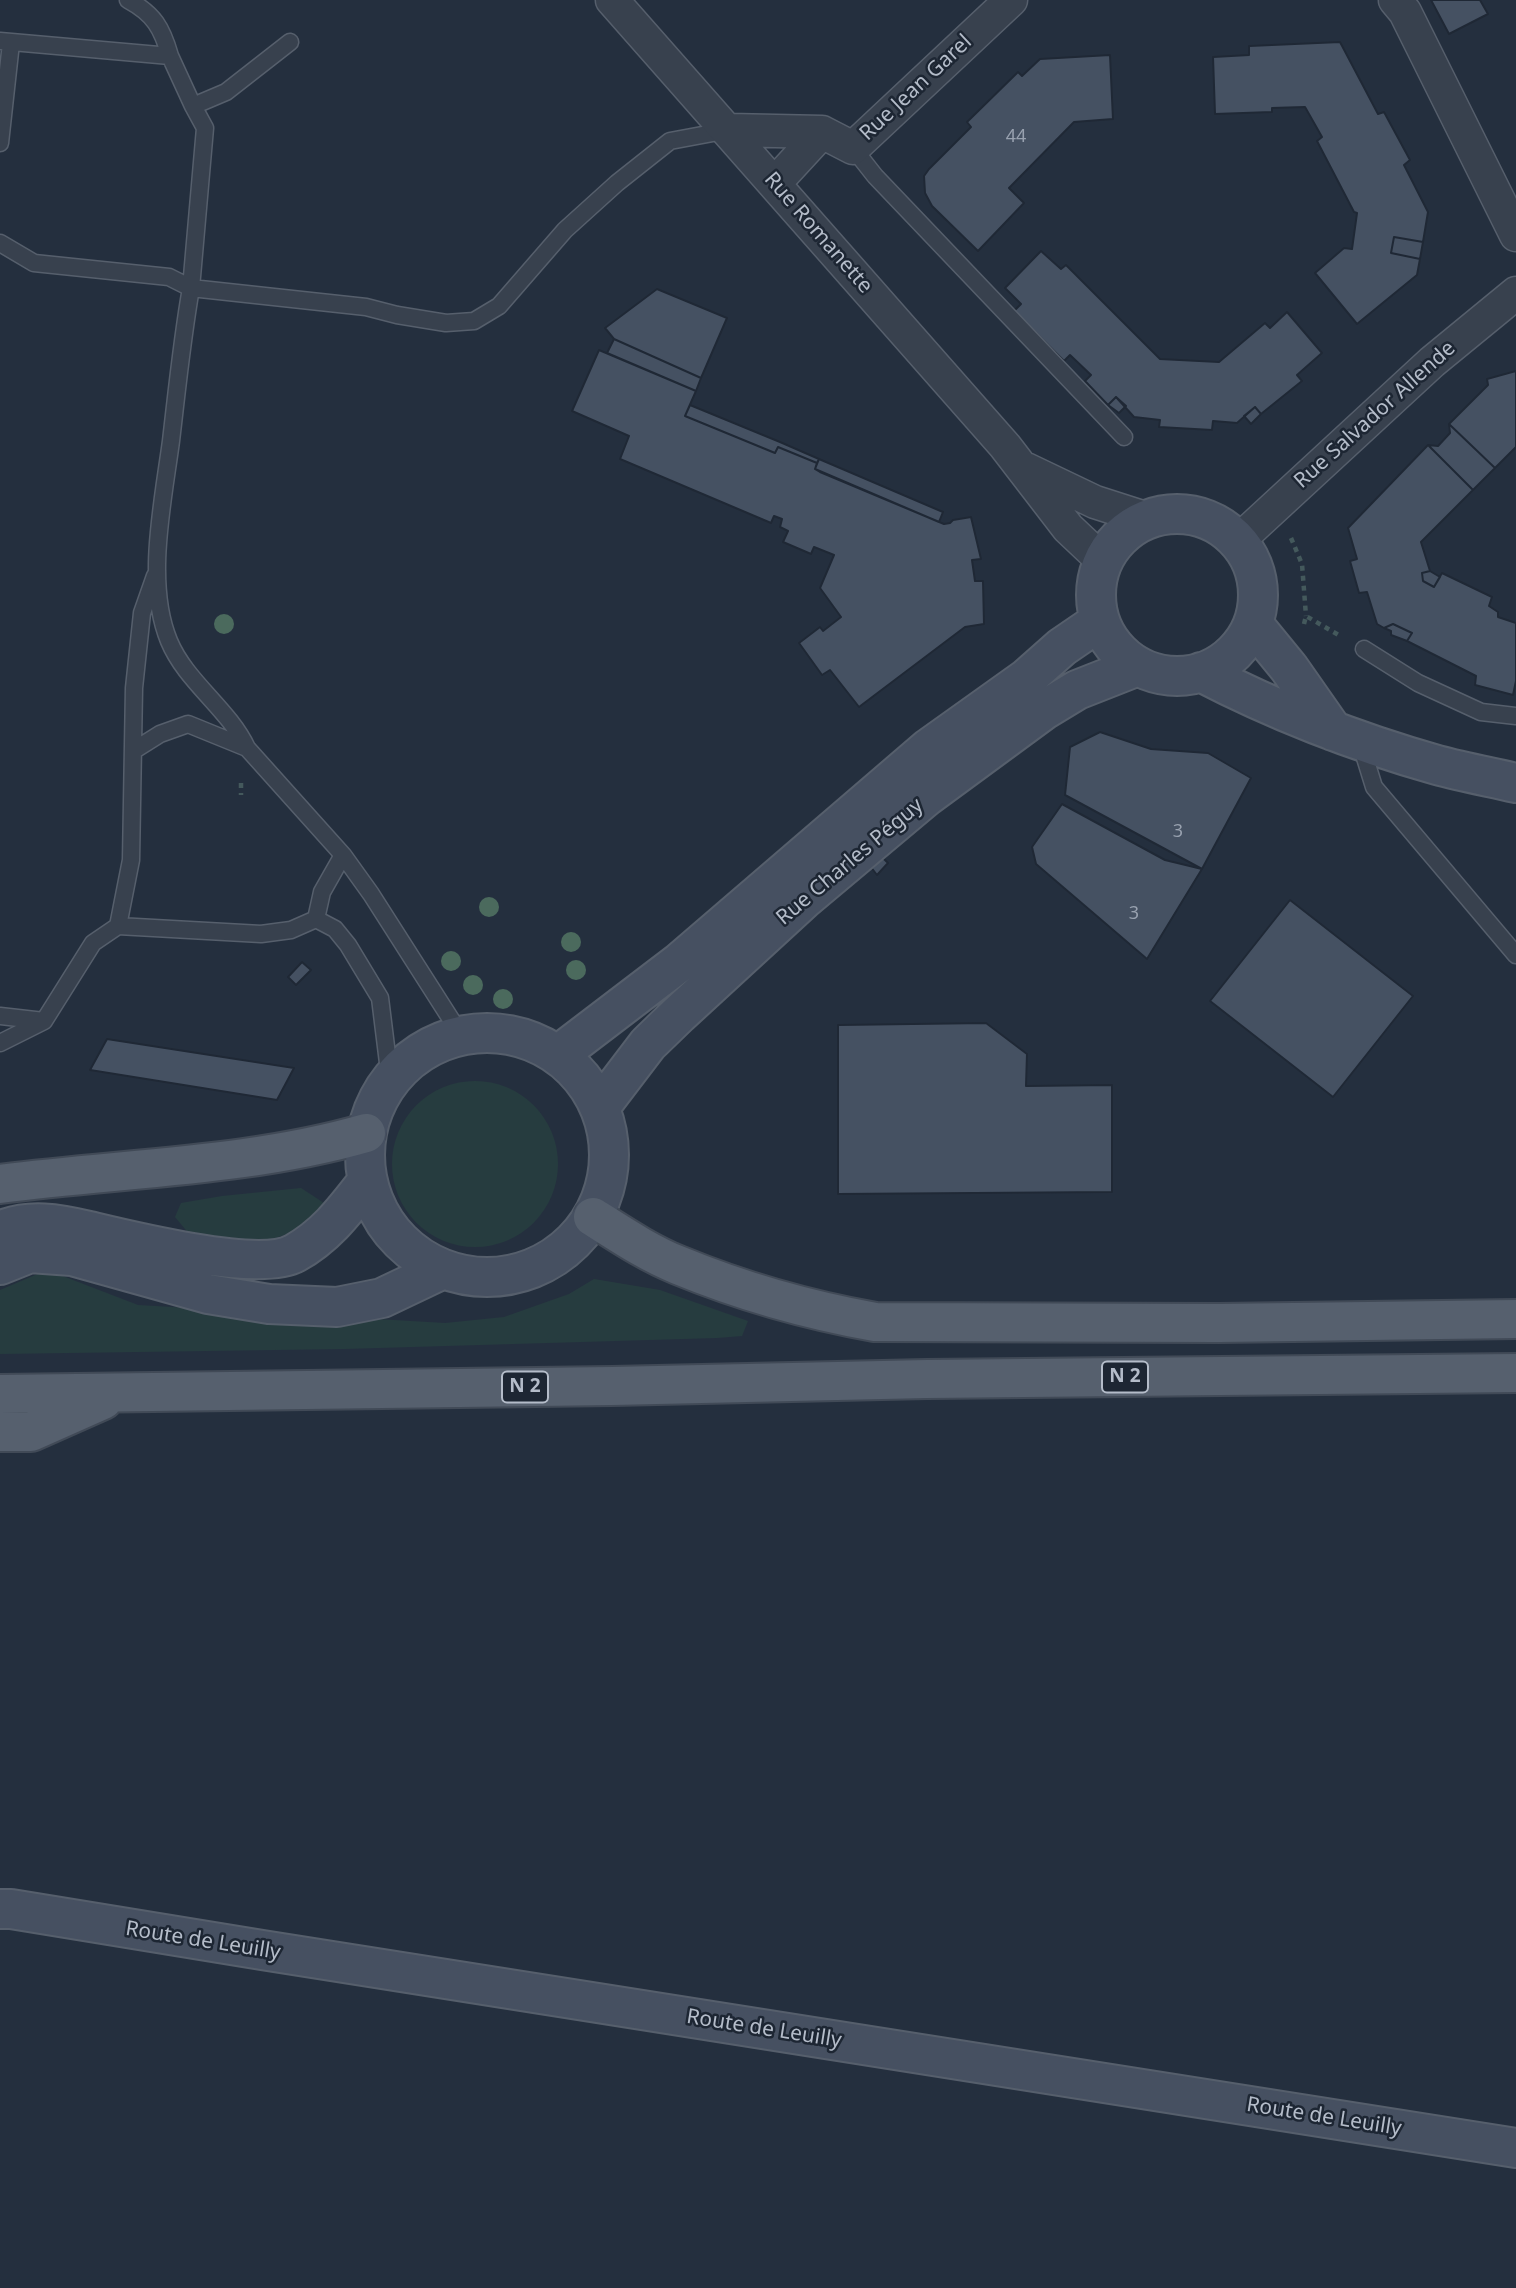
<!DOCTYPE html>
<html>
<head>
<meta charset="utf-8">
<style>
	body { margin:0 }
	canvas { display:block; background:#242f3e }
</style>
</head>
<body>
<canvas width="1516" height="2288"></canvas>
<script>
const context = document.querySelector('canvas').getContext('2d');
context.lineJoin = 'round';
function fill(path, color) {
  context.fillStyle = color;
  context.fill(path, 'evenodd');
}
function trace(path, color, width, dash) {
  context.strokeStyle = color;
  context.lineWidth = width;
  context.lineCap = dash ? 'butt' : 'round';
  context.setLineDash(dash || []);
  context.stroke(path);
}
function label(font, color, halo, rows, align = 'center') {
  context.font = font + ' "Noto Sans",sans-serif';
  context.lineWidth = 5;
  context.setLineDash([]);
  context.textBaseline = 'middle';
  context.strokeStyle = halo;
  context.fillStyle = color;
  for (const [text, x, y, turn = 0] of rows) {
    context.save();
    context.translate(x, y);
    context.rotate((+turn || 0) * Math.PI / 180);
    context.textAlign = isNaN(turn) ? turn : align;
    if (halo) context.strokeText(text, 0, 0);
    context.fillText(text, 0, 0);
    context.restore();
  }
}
fill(new Path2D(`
	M392 1164a83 83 0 1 1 166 0a83 83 0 1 1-166 0Z
	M301 1188 324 1203C315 1227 274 1242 250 1242 230 1241 210 1237 190 1235L175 1217 181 1203 222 1196Z
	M47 1270 138 1305 445 1323 504 1317 569 1294 594 1279 660 1290 748 1321 742 1336 717 1338 344 1349 0 1354V1290Z`), '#263c3f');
const building = new Path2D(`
	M1431 0H1480L1488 14 1449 34Z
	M1340 42 1378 114 1384 112 1410 160 1404 165 1428 212 1423 242 1394 237 1391 253 1420 259 1417 275 1357 324 1315 273 1344 248 1352 249 1357 213 1354 212 1317 141 1322 137 1305 107 1272 108V112L1215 114 1213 57 1249 55V46Z
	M1110 55 1113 119 1074 122 1009 188 1024 203 978 251 932 206 925 193 924 176 929 169 971 127 967 122 1018 72 1022 76 1040 59Z
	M1394 237 1423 242 1420 259 1391 253Z
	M1041 251 1061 269 1066 265 1160 359 1219 362 1265 323 1270 328 1287 312 1322 353 1297 375 1302 381 1261 414 1255 407 1237 423 1213 421 1212 430 1159 427 1160 420 1134 417 1116 397 1108 405 1085 381 1091 375 1070 355 1064 361 1014 311 1021 304 1005 288Z
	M657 289 727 318 701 378 614 339 605 328Z
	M614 339 701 378 696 391 607 353Z
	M599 350 696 391 685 416 775 453 778 447 817 463 815 469 820 472 944 524 950 523 953 520 971 517 981 559 972 560 975 581H983L984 624 965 627 859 707 830 670 822 675 799 643 820 627 823 631 841 617 820 588 834 555 814 547 811 554 783 542 788 531 780 527 782 519 774 516 771 523 620 459 629 436 572 411Z
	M1516 371V447L1495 468 1449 424 1488 385 1487 379Z
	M1116 397 1126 406 1119 413 1108 405Z
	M690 405 780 442 819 459 817 463 778 447 775 453 685 416Z
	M1255 407 1261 414 1251 424 1244 416Z
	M1449 424 1495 468 1473 490 1428 445 1438 446 1450 433Z
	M1428 445 1473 490 1421 542 1430 571 1422 573 1423 581 1434 587 1442 573 1492 597 1489 606 1498 612V617L1516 623V681L1513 695 1475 685 1476 676 1407 641 1412 633 1393 624 1384 628 1377 624 1367 592 1359 593 1350 561 1357 559 1348 528Z
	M819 459 943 512 939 522 815 469Z
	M1430 571 1440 577 1434 587 1423 581 1422 573Z
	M1393 624 1412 633 1407 641 1391 635V631L1384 628Z
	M1100 732 1151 749 1208 753 1251 778 1202 869 1065 795 1070 747Z
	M1062 804 1165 860 1202 869 1147 959 1036 864 1032 847Z
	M881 856 888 863 877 875 870 866Z
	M1290 900 1413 996 1333 1097 1210 1001Z
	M302 962 311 970 296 985 288 977Z
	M986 1023 1027 1054 1026 1086 1112 1085V1192L838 1194V1025Z
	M107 1039 294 1068 277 1100 90 1070Z`);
fill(building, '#455162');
trace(building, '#1f2835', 2);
const lane = new Path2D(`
	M128 0C154 14 162 28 170 56
	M0 41 170 56 193 106 205 128 191 288 169 277 34 263 0 243
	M193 106 226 92 290 42
	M0 143 11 43
	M853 148 875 176 1124 437
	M155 576 142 613 134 688 131 860 118 926 261 934 291 930 316 919 322 892 343 855
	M1364 649 1418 683 1481 712 1516 716
	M1361 745 1374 787 1516 955
	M133 751 160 734 188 724 247 748
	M316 919 335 929 348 945 380 998 390 1079
	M0 1016 44 1021
	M461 1035 371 894 343 855 247 748C228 708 186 682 169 641 145 583 163 502 171 441 177 390 182 339 191 288L366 307 397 315 446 323 474 321 499 306 565 230 617 183 670 141 729 130
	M0 1043 44 1021 93 943 118 926`);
const street = new Path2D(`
	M612 0 1005 446 1068 528 1103 561
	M1395 0 1405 12 1516 235
	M729 130 822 132 853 148 1011 0
	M775 183 822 132
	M1026 469 1095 502 1148 519
	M1238 541 1432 362 1516 293`);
const secondary = new Path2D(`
	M1096 595a81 81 0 1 1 162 0a81 81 0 1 1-162 0Z
	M1253 624 1289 668 1333 731
	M1201 672C1276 711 1356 742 1437 765 1463 772 1490 777 1516 783
	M365 1155a122 122 0 1 1 244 0a122 122 0 1 1-244 0Z
	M558 1055 680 962 929 748 1027 678 1062 647 1100 621
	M600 1107 648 1044 679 1014 803 900 927 796 1044 710 1077 690 1138 666
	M0 1231C28 1218 60 1224 89 1231 131 1241 259 1273 295 1253 327 1235 345 1210 367 1182
	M0 1265 30 1253 72 1256 208 1294 269 1304 337 1307 382 1298 443 1269
	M0 1909H11C512 1992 1014 2068 1516 2148`);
const primary = new Path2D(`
	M0 1184C122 1168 248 1167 366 1133
	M593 1217C620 1234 648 1253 678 1265 741 1291 808 1310 875 1322L1219 1323 1516 1319
	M0 1394 612 1386 927 1379 1516 1373
	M0 1432H31L103 1400`);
trace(lane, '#565f6c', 19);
trace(street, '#565f6c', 35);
trace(secondary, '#565f6c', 42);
trace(primary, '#414a57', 42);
trace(new Path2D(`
	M1291 538 1302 564 1306 616
	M1304 624 1306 616 1342 637
	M241 783V795`), '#44595c', 4.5, [5, 5]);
trace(lane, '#38414e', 16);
trace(street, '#38414e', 32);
trace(secondary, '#465061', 38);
trace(primary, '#56606e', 38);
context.fillStyle = '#4b6a5d';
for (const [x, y] of [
	[224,624],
	[489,907],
	[571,942],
	[451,961],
	[576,970],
	[473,985],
	[503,999]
]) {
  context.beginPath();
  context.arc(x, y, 10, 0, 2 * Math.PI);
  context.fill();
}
label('18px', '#98a1af', null, [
	["44",1016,137],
	["3",1178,832],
	["3",1134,914]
]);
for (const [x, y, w] of [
	[1125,1377,46],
	[525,1387,46]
]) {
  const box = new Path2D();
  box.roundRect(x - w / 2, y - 15.5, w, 31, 5);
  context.fillStyle = '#1d2633';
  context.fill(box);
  trace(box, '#b4bcc9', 2);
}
label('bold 19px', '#b4bcc9', null, [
	["N 2",1125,1377],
	["N 2",525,1387]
]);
label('21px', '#b4bcc9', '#1d2633', [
	["Rue Jean Garel",916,88,-43],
	["Rue Romanette",818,233,49],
	["Rue Salvador Allende",1375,415,-42],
	["Rue Charles Péguy",850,862,-40],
	["Route de Leuilly",203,1941,9],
	["Route de Leuilly",764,2029,9],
	["Route de Leuilly",1324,2117,9]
]);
</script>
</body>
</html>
